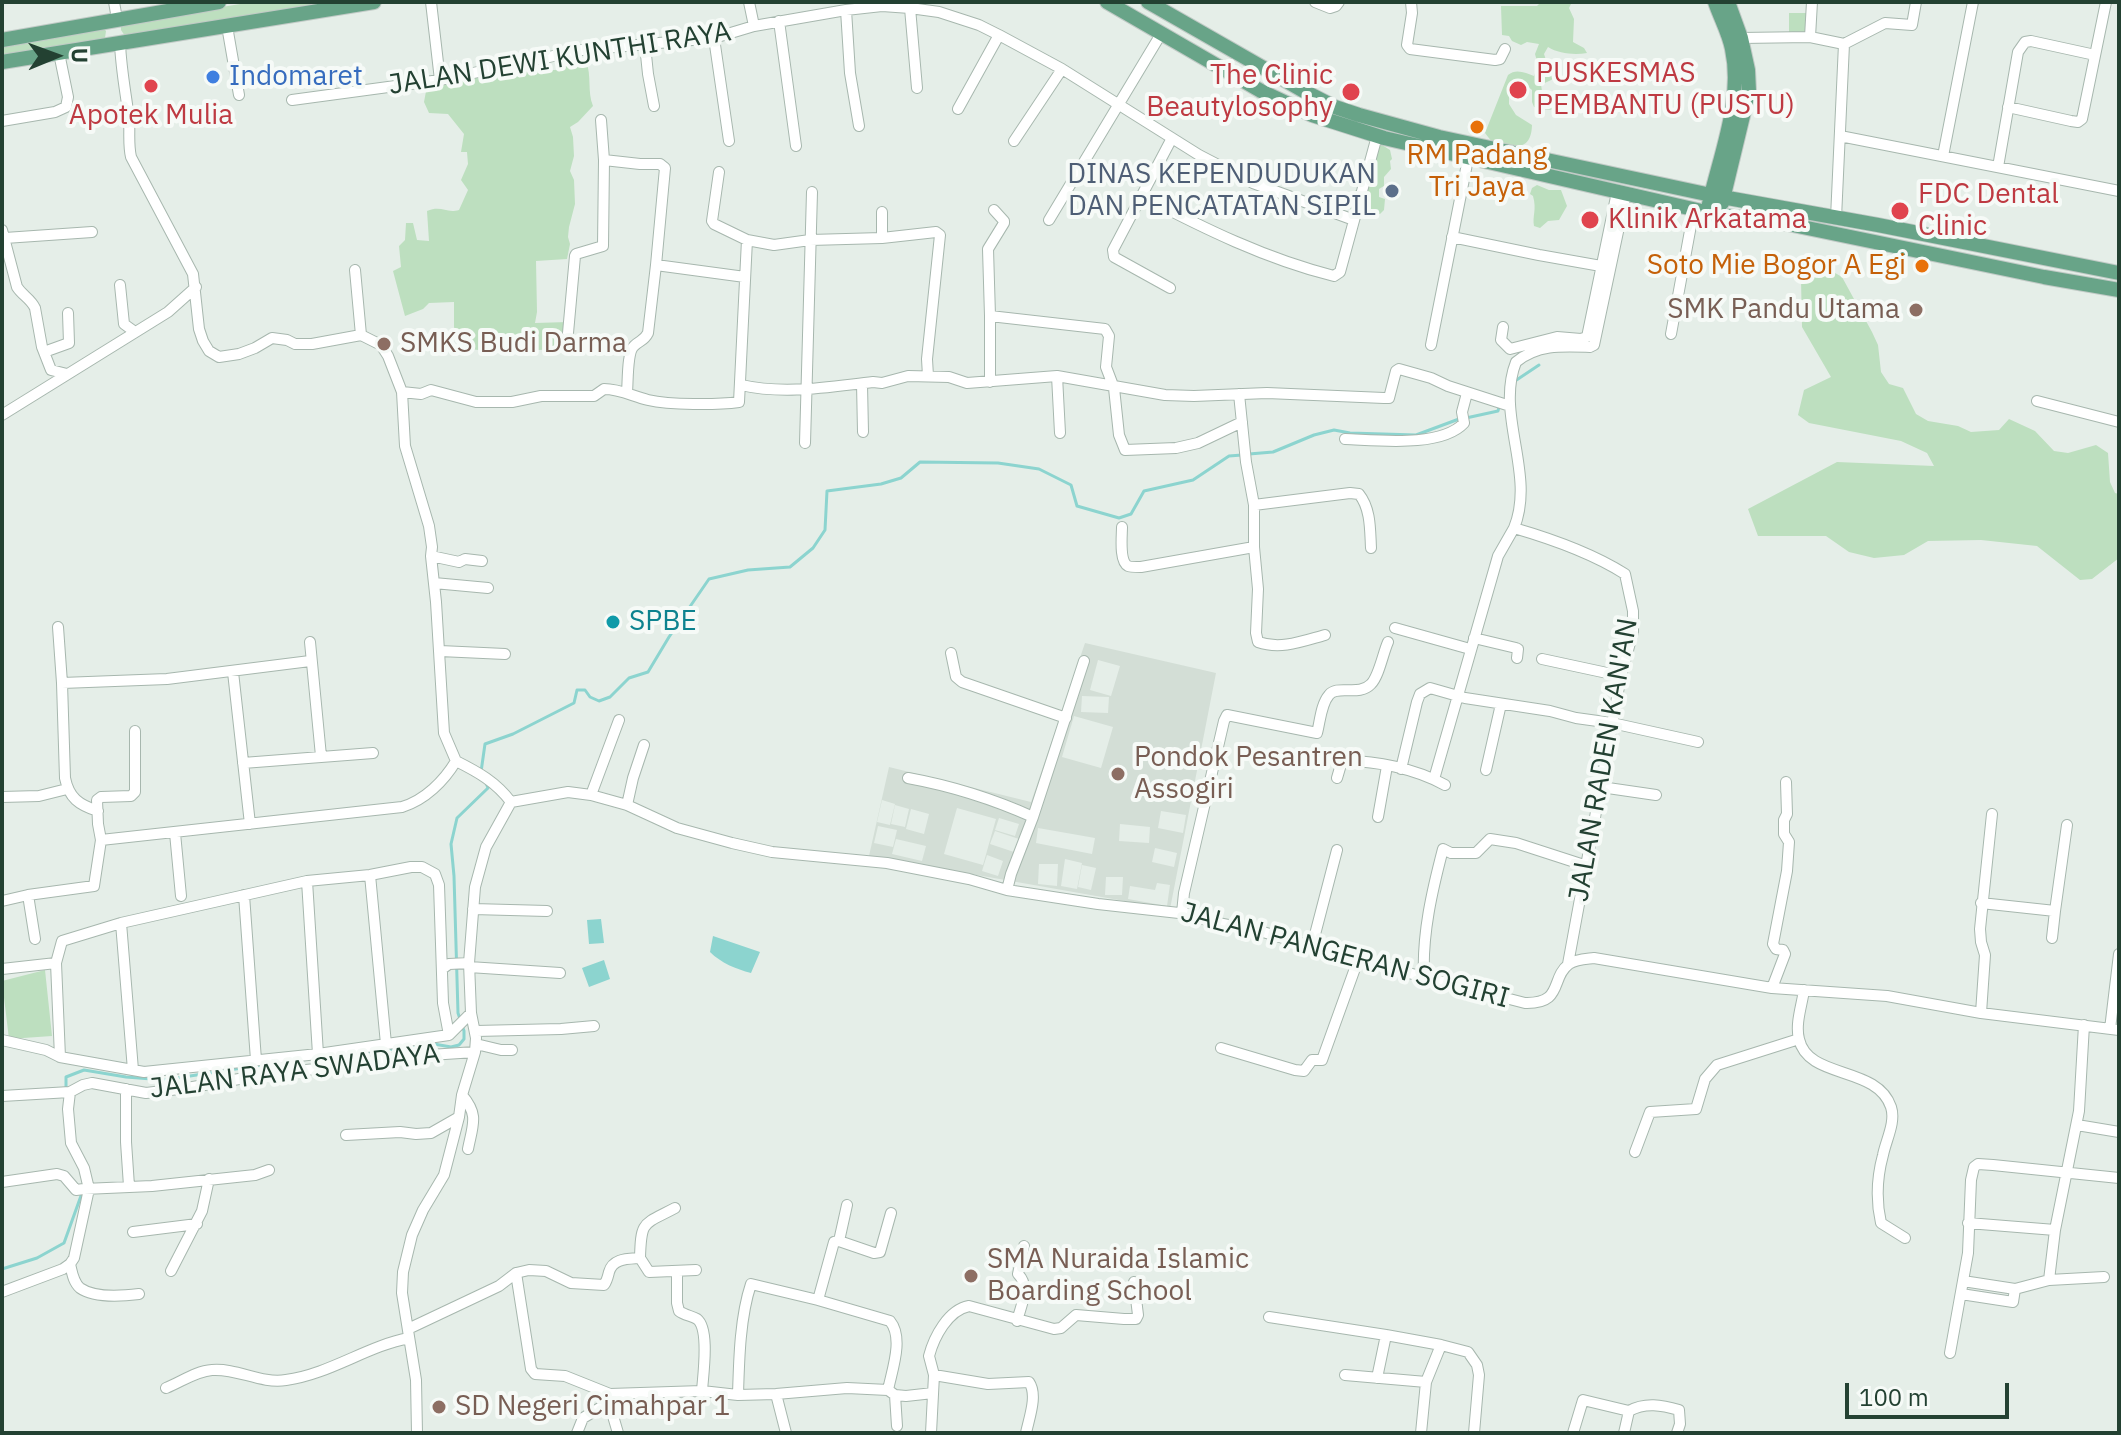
<!DOCTYPE html>
<html>
<head>
<meta charset="utf-8">
<style>
	body { margin:0 }
	#map { position:relative; width:2121px; height:1435px; overflow:hidden; background:#e5eee8; font-family:"IBM Plex Sans",sans-serif }
	canvas { display:block }
	.frame { position:absolute; inset:0; border:4px solid #234132; pointer-events:none }
	.north { position:absolute; left:16px; top:16px; width:80px; height:80px; -webkit-text-stroke:6px #f6faf7; paint-order:stroke; rotate:89deg; font-size:22px; font-weight:700; line-height:32px; text-align:center; color:#234132 }
	.north::after { content:''; display:block; margin:auto; width:28px; height:36px; background:#234132; clip-path:polygon(50% 0,100% 100%,50% 72%,0 100%) }
	.scale { position:absolute; left:1845px; top:1383px; width:164px; height:36px; box-sizing:border-box; border:4px solid #234132; border-top:0; padding-left:10px; font-size:24px; line-height:28px; white-space:nowrap; color:#234132; -webkit-text-stroke:6px #f6faf7; paint-order:stroke }
</style>
</head>
<body>
<div id="map">
<canvas width="2121" height="1435"></canvas>
<div class="frame"></div>
<div class="north">U</div>
<div class="scale">100 m</div>
</div>
<script>
const context = document.querySelector('canvas').getContext('2d');
context.lineJoin = 'round';
function fill(path, color) {
  context.fillStyle = color;
  context.fill(path, 'evenodd');
}
function trace(path, color, width, dash) {
  context.strokeStyle = color;
  context.lineWidth = width;
  context.lineCap = dash ? 'butt' : 'round';
  context.setLineDash(dash || []);
  context.stroke(path);
}
function label(font, color, halo, rows, align = 'center') {
  context.font = font + ' "IBM Plex Sans",sans-serif';
  context.lineWidth = 8;
  context.setLineDash([]);
  context.textBaseline = 'middle';
  context.strokeStyle = halo;
  context.fillStyle = color;
  for (const [text, x, y, turn = 0] of rows) {
    context.save();
    context.translate(x, y);
    context.rotate((+turn || 0) * Math.PI / 180);
    context.textAlign = isNaN(turn) ? turn : align;
    if (halo) context.strokeText(text, 0, 0);
    context.fillText(text, 0, 0);
    context.restore();
  }
}
fill(new Path2D(`
	M1085 643 1216 673 1170 909 869 856 889 767 1031 802ZM1098 660 1120 666 1111 696 1090 690ZM1082 696 1109 697 1108 713 1081 712ZM1074 716 1113 727 1101 768 1062 757ZM882 800 895 804 890 825 877 822ZM895 805 909 809 905 827 891 824ZM957 808 996 819 983 865 944 854ZM911 809 929 814 924 834 906 829ZM1161 811 1186 815 1183 833 1158 828ZM999 818 1019 824 1015 836 995 830ZM1120 824 1150 827 1149 843 1119 841ZM878 826 897 830 893 847 874 843ZM1038 828 1095 838 1092 854 1036 843ZM995 831 1022 840 1017 853 990 844ZM896 839 926 846 922 861 892 854ZM1155 848 1177 853 1174 867 1152 862ZM987 855 1003 861 998 876 982 871ZM1065 859 1082 863 1077 889 1061 886ZM1039 864H1058L1057 886 1038 884ZM1082 865 1096 868 1091 890 1078 887ZM1106 877H1123L1122 895H1105ZM1157 883 1170 885 1167 906 1128 899 1130 886 1155 890Z`), '#d3ded6');
fill(new Path2D(`
	M252 2H340L125 36 121 30V27L126 23Z
	M1541 2H1572L1569 8 1574 19 1573 42 1584 48 1587 53C1575 55 1559 54 1548 47L1544 54 1546 60 1561 69C1557 79 1550 80 1541 85L1542 91C1549 96 1557 94 1564 98L1566 105C1558 112 1545 110 1534 107L1532 102V90L1527 86H1514L1509 90V104L1516 115 1532 125C1531 154 1512 146 1492 142L1485 133 1508 75C1516 68 1526 73 1534 76L1538 65 1535 54 1539 44 1527 42 1521 45 1512 41 1509 36 1502 35 1501 6H1537Z
	M1789 13H1809V37L1789 36Z
	M104 29 106 31 105 38 2 55V45Z
	M586 61C592 76 587 91 593 106L578 122 570 127 573 137 574 156 570 171 574 180 575 204 569 227 568 237 570 244 567 259 536 261 537 312 535 323 568 322 566 349 537 350 509 348 504 350 487 351 461 348 454 327V302L429 303 423 309 405 316 393 271 401 267 399 246 405 240 406 223H413L417 240 429 241 427 211C442 205 446 214 459 210L468 190 461 180 468 164 467 152H461L464 134 448 114 429 113 424 102 427 86 469 75 519 70H557L571 62Z
	M1382 145 1390 150 1392 159 1390 161 1391 169 1384 177V186L1379 189V197L1385 199 1384 210 1380 214 1374 215C1368 209 1361 211 1354 204L1350 212 1352 193 1359 188C1359 179 1364 177 1363 168L1369 162 1379 146Z
	M1537 185 1549 190H1561L1567 206 1559 220 1548 221 1540 228 1534 226C1532 216 1537 210 1533 196L1530 194 1532 188Z
	M1830 270 1842 277 1872 332 1878 345 1881 372 1889 384 1903 388 1916 414 1928 421 1958 426 1971 432 1999 430 2009 419 2035 431 2054 451 2068 453 2096 445 2108 453 2110 482 2115 493 2119 494V558L2092 579 2080 580 2037 546 1981 540 1928 541 1904 555 1874 558 1849 552 1826 536H1758L1748 509 1837 462 1934 466 1927 453 1901 441 1809 423 1798 415 1804 390 1831 377 1802 327 1801 279 1814 271Z
	M45 970 52 1036 9 1039 2 981Z`), '#bddfbf');
fill(new Path2D(`
	M601 919 604 943 589 944 587 920Z
	M713 936 760 952 751 973C736 969 721 963 710 952Z
	M604 960 610 979 589 987 582 968Z`), '#8cd4cf');
trace(new Path2D(`
	M1515 381 1539 365
	M1466 418 1498 411 1499 407
	M1249 454 1273 452 1314 435 1334 430 1350 433 1416 435 1459 419
	M481 772 485 744 513 734 574 703 577 690H585L590 697 599 701 610 697 629 678 648 672 669 637 709 579 748 570 790 567 813 548 825 530 827 491 881 484 901 478 920 462 998 463 1039 469 1071 485 1077 506 1119 518 1131 514 1144 491 1193 480 1229 456 1242 455
	M358 1053 434 1044 451 1047 459 1045 464 1039V1031L458 1013 454 876 451 844 457 818 488 788 486 783
	M66 1089V1077L84 1070 126 1077 164 1080 268 1064
	M2 1269 37 1258 64 1243 82 1193`), '#8cd4cf', 3);
const minor = new Path2D(`
	M114 2 117 19
	M431 2 440 80
	M749 2 754 26
	M1315 2 1330 8 1336 6 1339 2
	M1411 2 1412 13 1407 45 1410 49 1495 60 1500 59 1505 49
	M910 8 917 88
	M846 10 850 73 859 126
	M779 21 796 146
	M227 26 239 95
	M1810 37 1812 2
	M714 38 729 141
	M1741 38 1810 37 1844 44 1885 23 1912 25 1916 2
	M120 43C121 70 126 94 129 119 130 133 128 144 131 157L193 274 199 329 203 341 209 351 219 357 239 354 255 348 272 338 287 340 295 344H312L361 335 381 345 388 356 402 392 405 446 429 526 432 547 431 556 436 602 444 733 456 761C478 772 496 782 511 802
	M645 45 648 74 654 106
	M292 100 440 80 582 50 714 38 754 26 846 10 882 6 910 8 939 12 979 25 999 35 1062 69 1199 155 1253 183 1354 220
	M2008 107 2071 121 2078 122 2082 119 2106 2
	M958 109 999 35
	M2 121 55 112 66 107 68 97 59 53
	M1840 136 2119 191
	M1014 141 1062 69
	M1943 156 1973 2
	M604 160 640 164H660L665 168 656 265 745 277
	M1998 167 2018 52 2025 42 2031 41 2095 55
	M1142 196C1203 228 1266 259 1334 276L1340 272 1377 136
	M994 210 1004 221V223L988 249 990 316 1105 329 1109 336 1106 367 1114 388 1119 435 1125 450 1176 448 1198 443 1242 422
	M1836 218 1844 44
	M1049 220 1161 34
	M2 230 17 287C22 295 31 299 35 308L42 347 51 370 67 374
	M1452 237 1539 255 1601 266
	M5 238 92 232
	M882 238 936 232 940 235 927 359 928 376
	M747 240 774 245 810 240 882 238V212
	M355 270 361 335
	M120 285 124 324 135 332
	M1170 288 1114 257 1113 250 1172 138
	M1503 327 1501 340 1510 349 1557 337 1581 339 1587 337 1617 192
	M568 333 575 256 576 254 603 246 604 160 601 120
	M1671 334 1694 209
	M1431 345 1468 159
	M44 352 69 343 68 313
	M1057 376 1060 433
	M990 382V316
	M862 384 863 432
	M741 385C785 395 828 387 873 382L882 383 908 376 949 377 967 383 1057 376 1165 395 1194 396 1267 393 1384 398H1389L1396 371 1399 369 1431 378 1448 386 1510 406
	M402 392 421 394 431 390 476 402H512L541 396H594L604 389C620 389 632 396 648 400 670 405 717 405 739 402L747 240 714 224 712 221 719 172
	M627 392C628 382 627 352 634 346 640 340 644 341 648 333L656 265
	M1239 394 1246 462 1254 505V547L1258 589 1256 633 1258 642C1281 650 1303 641 1325 635
	M2037 401 2119 422
	M2 415 168 312 196 287
	M1345 439C1376 440 1441 448 1464 423L1462 412 1467 393
	M805 443 812 192
	M1254 505 1350 493 1359 494C1371 509 1370 530 1371 548
	M1122 527C1122 536 1119 561 1128 566 1130 567 1139 567 1141 567L1254 547
	M431 556 459 562 465 559 482 561
	M434 583 488 588
	M58 627 62 683
	M1395 628 1470 649
	M1474 638 1516 648 1518 649 1517 658
	M310 642 321 756
	M440 651 505 654
	M951 653 956 677 962 682 1066 718
	M1542 659 1621 676
	M233 672 250 824
	M243 763 373 753
	M1401 769 1417 702 1420 694 1430 688 1465 698 1550 711 1576 718 1612 723 1698 742
	M1486 770 1501 704
	M908 778C952 786 993 799 1033 817L1011 874 1007 890
	M1337 778 1342 761C1375 760 1416 769 1445 785
	M1434 779 1492 577 1498 556 1514 528
	M1601 787 1656 795
	M591 795 619 720
	M2 797 39 796 67 789
	M511 802 568 792 591 795 627 805 677 828 732 843 772 852 887 863 969 879 1007 890 1098 904 1188 914 1213 922 1263 932 1358 960 1525 1003C1564 1004 1550 978 1569 964 1576 959 1586 959 1594 958L1772 988 1887 996 1981 1013 2119 1030
	M627 805 633 778 644 745
	M98 811C79 805 69 798 65 778L62 683 167 679 310 661
	M1033 817 1084 661
	M1378 817 1387 766
	M175 833 181 896
	M101 840 402 807C425 800 444 781 456 761
	M370 875 386 1044
	M307 881 318 1054
	M28 895 35 939
	M244 895 256 1060
	M2 901 28 895 94 886 101 840 98 824 97 800 101 797 131 796 135 792V731
	M1981 903 2055 911 2067 825
	M473 909 547 911
	M1182 913 1184 893 1224 721 1227 715 1317 733C1320 722 1321 704 1329 695 1337 684 1359 697 1371 684 1379 676 1383 653 1388 642
	M121 923 133 1070
	M2052 938 2055 911
	M1312 946 1337 850
	M1568 964 1621 676 1633 632V611L1625 574C1592 553 1552 539 1514 528 1536 474 1495 415 1516 362 1538 344 1563 346 1590 347L1594 345 1626 194
	M469 967 560 973
	M2 969 56 963
	M442 969 449 964 469 963
	M1424 977C1422 934 1432 891 1443 849L1451 853H1476L1490 839 1516 843 1587 866
	M1772 988 1785 954 1783 950 1776 949 1773 944 1787 871 1789 842 1784 834V820L1787 814 1786 782
	M1804 990C1802 1005 1795 1024 1799 1039 1808 1080 1877 1065 1891 1107 1896 1122 1886 1140 1883 1155 1877 1177 1876 1201 1881 1223L1905 1238
	M1981 1013 1985 955 1981 942 1980 929 1992 814
	M2110 1029 2119 954
	M476 1031 561 1029 594 1026
	M449 1035 471 1013
	M2 1040 46 1050 60 1057 144 1072 318 1054 449 1035 443 1003 439 885 435 874 422 867H411L370 875 307 881 121 923 62 941 56 963 60 1057
	M476 1044 501 1050H512
	M1221 1048 1295 1070 1304 1071 1312 1060H1322L1358 960
	M126 1089V1142L129 1186
	M70 1092 83 1085 92 1083 146 1093 187 1088 268 1074 344 1066 400 1057 475 1052
	M462 1095C479 1115 473 1124 468 1149
	M2 1096 70 1092
	M2077 1125 2119 1132
	M346 1135 400 1132 416 1134 431 1133 459 1117
	M1635 1152 1650 1112 1696 1109 1705 1079 1717 1065 1799 1039
	M2 1182 57 1174 64 1176 76 1190 84 1189 152 1186 255 1175 269 1170
	M1968 1223 2055 1230
	M133 1232 197 1224
	M839 1241 847 1205
	M640 1258C641 1220 643 1225 675 1208
	M70 1264C72 1272 73 1282 80 1288 94 1298 123 1296 139 1294
	M171 1271 202 1211 209 1179
	M677 1272V1303L679 1311C684 1315 692 1316 697 1319 710 1329 703 1375 702 1391
	M516 1273 531 1369 535 1374 565 1376 610 1394
	M2049 1280 2055 1230 2079 1111 2084 1025
	M1963 1281 2015 1289 2049 1280 2104 1277
	M2 1292 63 1269 70 1264 74 1258 89 1189 84 1168 71 1143 68 1109 70 1092
	M1961 1294 2013 1302 2015 1289
	M1269 1317 1386 1335 1441 1345 1468 1352 1477 1365 1479 1375 1474 1433
	M1017 1321C1021 1305 1031 1287 1018 1274L1024 1246
	M408 1329 499 1286 516 1273 529 1270 546 1271 571 1283 604 1285C607 1281 608 1276 609 1272 613 1258 628 1259 640 1258L649 1272 696 1270
	M1950 1353 1968 1253 1971 1180 1974 1167 1978 1164 1993 1165 2119 1178
	M934 1375 988 1384 1029 1382C1038 1395 1029 1418 1026 1433
	M1345 1375 1426 1382
	M1377 1378 1386 1335
	M166 1388C181 1382 196 1371 212 1370 238 1368 260 1384 286 1380 330 1374 367 1346 409 1338
	M888 1390C892 1370 904 1338 890 1321L818 1300 834 1242 839 1241 874 1253 880 1252 891 1213
	M776 1394 786 1433
	M738 1395C739 1359 740 1317 751 1284L818 1300
	M895 1395 897 1426
	M603 1406 613 1416 618 1433
	M417 1433 416 1380 402 1293 403 1272 412 1235 423 1210 444 1175 459 1117 462 1095 475 1052 476 1038 471 1013 469 963 475 887 486 847 511 802
	M577 1433 583 1418 603 1406 610 1394 702 1391 738 1395 776 1394 847 1388 888 1390 895 1395 906 1396 933 1393
	M931 1433 934 1375 929 1356C934 1337 948 1310 969 1306L1054 1329 1061 1328 1076 1315 1124 1319H1136L1138 1315 1134 1282
	M1421 1433 1426 1382 1441 1345
	M1573 1433 1583 1400 1629 1411
	M1624 1433 1629 1411C1645 1402 1662 1405 1679 1410L1680 1424 1677 1433`);
const major = new Path2D(`
	M1107 2 1261 91 1312 115 1384 138 1719 215 1783 223 2044 277 2119 290
	M1148 2 1302 90 1335 107 1359 115 1439 137 1711 195 1878 225 2119 273
	M2 40 219 2
	M2 62 374 2
	M1722 203 1749 91 1748 70 1741 38 1728 2
	M1709 204C1720 155 1743 100 1732 49 1729 33 1720 17 1715 2`);
trace(minor, '#a7b7ae', 12);
trace(major, '#c1cac6', 16);
trace(minor, '#fff', 10);
trace(major, '#68a488', 14);
for (const [x, y, r, color] of [
	[213,77,8,"#3f7fe0"],
	[151,86,8,"#e0444e"],
	[1518,90,10,"#e0444e"],
	[1351,92,10,"#e0444e"],
	[1477,127,8,"#e8710a"],
	[1392,191,8,"#5c6f8a"],
	[1900,211,10,"#e0444e"],
	[1590,220,10,"#e0444e"],
	[1922,266,8,"#e8710a"],
	[1916,310,8,"#8d6e63"],
	[384,344,8,"#8d6e63"],
	[613,622,8,"#0f9aa8"],
	[1118,774,8,"#8d6e63"],
	[971,1276,8,"#8d6e63"],
	[439,1407,8,"#8d6e63"]
]) {
  const dot = new Path2D();
  dot.arc(x, y, r, 0, 2 * Math.PI);
  context.fillStyle = color;
  context.fill(dot);
  trace(dot, '#f6faf7', 3);
}
label('28px', '#234132', '#f6faf7', [
	["JALAN DEWI KUNTHI RAYA",560,59,-9],
	["JALAN RADEN KAN'AN",1604,760,-80],
	["JALAN PANGERAN SOGIRI",1345,956,15],
	["JALAN RAYA SWADAYA",295,1072,-7]
]);
label('28px', '#be3a42', '#f6faf7', [
	["PUSKESMAS",1536,74],
	["PEMBANTU (PUSTU)",1536,106],
	["The Clinic",1333,76,"right"],
	["Beautylosophy",1333,108,"right"],
	["Apotek Mulia",151,116,"center"],
	["FDC Dental",1918,195],
	["Clinic",1918,227],
	["Klinik Arkatama",1608,220]
], 'left');
label('28px', '#366cbe', '#f6faf7', [
	["Indomaret",229,77]
], 'left');
label('28px', '#c56008', '#f6faf7', [
	["RM Padang",1477,156],
	["Tri Jaya",1477,188],
	["Soto Mie Bogor A Egi",1906,266,"right"]
]);
label('28px', '#4e5e75', '#f6faf7', [
	["DINAS KEPENDUDUKAN",1376,175],
	["DAN PENCATATAN SIPIL",1376,207]
], 'right');
label('28px', '#785e54', '#f6faf7', [
	["SMK Pandu Utama",1900,310,"right"],
	["SMKS Budi Darma",400,344],
	["Pondok Pesantren",1134,758],
	["Assogiri",1134,790],
	["SMA Nuraida Islamic",987,1260],
	["Boarding School",987,1292],
	["SD Negeri Cimahpar 1",455,1407]
], 'left');
label('28px', '#0d838f', '#f6faf7', [
	["SPBE",629,622]
], 'left');
</script>
</body>
</html>
